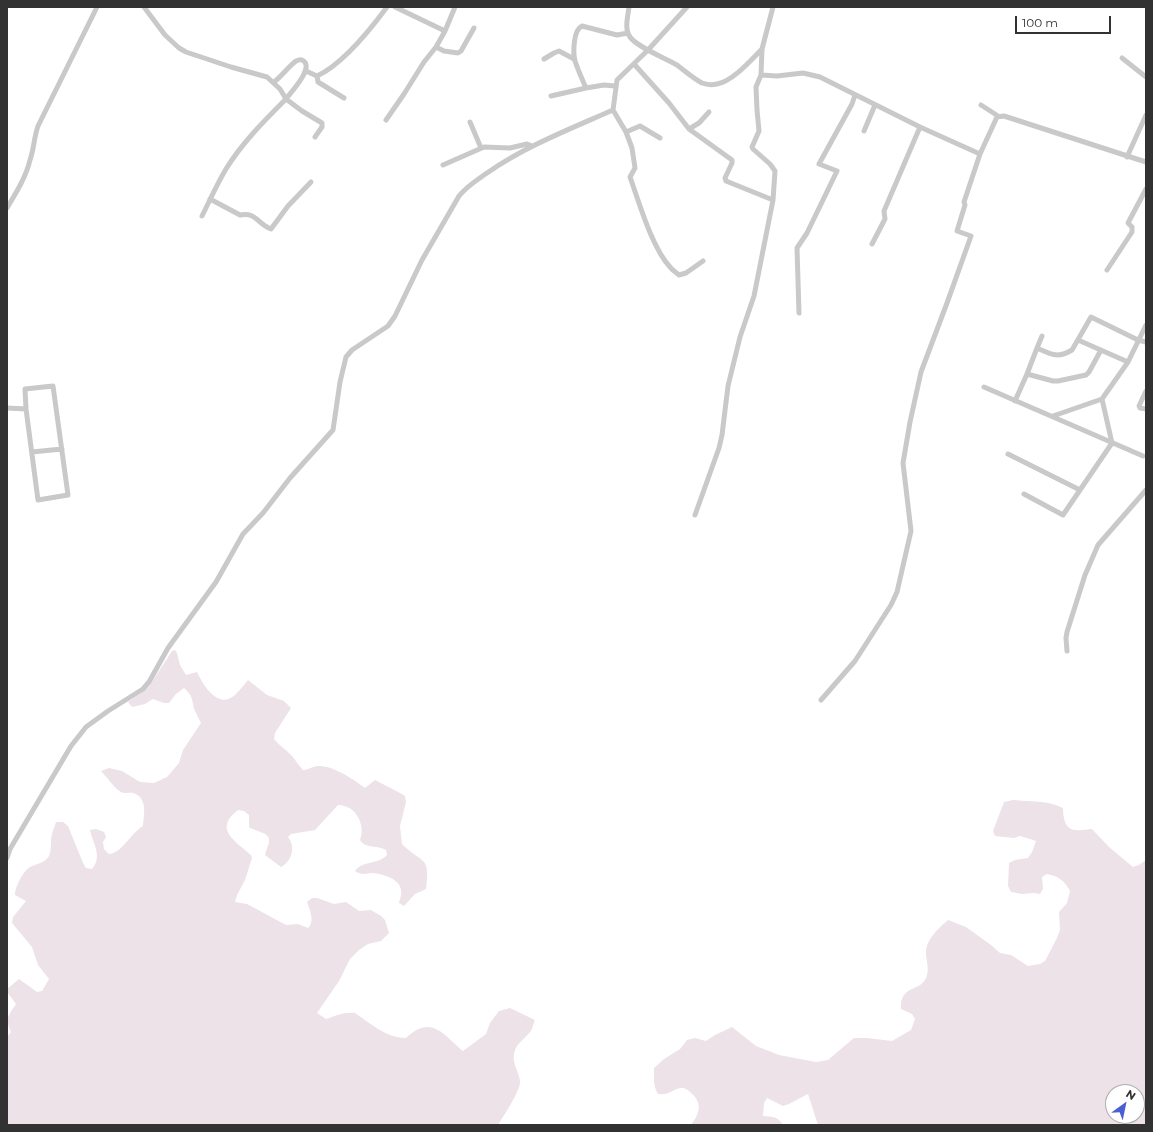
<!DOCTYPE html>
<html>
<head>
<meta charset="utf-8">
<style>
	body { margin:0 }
	#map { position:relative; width:1153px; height:1132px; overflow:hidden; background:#fff; font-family:Montserrat,sans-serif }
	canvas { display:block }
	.frame { position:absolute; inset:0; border:8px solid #323232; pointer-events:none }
	.north { position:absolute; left:1105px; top:1084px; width:40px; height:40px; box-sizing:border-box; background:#fff; border:1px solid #adadad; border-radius:50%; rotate:33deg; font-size:11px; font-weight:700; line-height:16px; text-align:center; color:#323232 }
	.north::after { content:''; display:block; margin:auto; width:14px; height:18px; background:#4b5fd1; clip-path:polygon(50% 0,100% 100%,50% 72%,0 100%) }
	.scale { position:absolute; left:1015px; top:16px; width:96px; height:18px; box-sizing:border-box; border:2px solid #323232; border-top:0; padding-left:5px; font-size:12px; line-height:14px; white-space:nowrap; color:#323232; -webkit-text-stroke:3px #fff; paint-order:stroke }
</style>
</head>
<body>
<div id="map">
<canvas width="1153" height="1132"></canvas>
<div class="frame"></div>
<div class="north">N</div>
<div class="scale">100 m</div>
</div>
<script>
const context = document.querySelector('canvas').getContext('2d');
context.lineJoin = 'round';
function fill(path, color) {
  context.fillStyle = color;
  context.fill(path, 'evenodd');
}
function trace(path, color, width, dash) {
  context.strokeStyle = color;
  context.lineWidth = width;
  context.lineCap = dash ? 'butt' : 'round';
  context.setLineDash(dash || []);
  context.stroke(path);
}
fill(new Path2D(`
	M175 650 177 653 180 665 186 675 197 672C203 685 218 710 235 695 240 690 244 685 248 680L267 695 284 701 291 708 275 733 274 739C279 745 285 749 291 755 295 759 298 765 303 770 308 770 313 766 318 766 332 765 355 780 365 788L375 780 400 793 405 796 406 802 400 826 402 844C422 864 431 855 426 889L415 894 404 906 399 903C400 899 402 894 401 890 400 879 383 874 373 873 365 873 363 876 355 871 363 860 378 865 387 855L386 850C378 845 365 849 360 840 366 825 356 805 338 805L315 830 291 834 288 837C296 847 292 861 281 867L265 855C266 850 268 847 269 842 271 832 256 832 249 827V815L244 811 238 810C213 829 235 841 251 855L252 858 245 880 237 895 235 902 247 904 286 925 298 924 308 928C315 922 310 910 307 902L312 898H317L334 904 346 902 359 911 371 910 381 916 385 920 389 933 381 941 368 944 359 950 350 959 339 981 317 1013 326 1019C336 1016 343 1012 355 1013 370 1023 386 1038 406 1038 431 1014 443 1034 463 1051L486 1034 490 1023 499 1011 510 1008 535 1020C534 1022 533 1026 532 1029 527 1038 516 1042 514 1054 512 1064 519 1071 520 1081 521 1090 503 1117 498 1125H7V1037L11 1032C5 1018 8 1016 16 1004L7 992V989L19 979 37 992 42 991 49 979 38 965 32 947 12 923 13 917 26 901 15 895C15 887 23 871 30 867 36 864 45 863 49 856 52 850 50 841 52 834 53 830 55 826 56 822H63L68 826 83 863 86 868 92 869C103 856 93 844 90 830L96 829 104 832 106 837 103 842 104 849 109 854C121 854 131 833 143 826 144 814 148 798 133 793 129 792 125 794 121 792 114 788 107 777 101 771L109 768 122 771 140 782 154 783 167 777 179 763 183 750 201 723C199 719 197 715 195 711 191 701 195 698 184 688L176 694 169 703H164L153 699 145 704 132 707 128 702 148 688 172 651Z
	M1013 800C1030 802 1048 800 1063 808 1063 817 1065 830 1076 830 1082 831 1087 829 1092 829L1109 847 1133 867 1139 865 1146 860V1125H818L808 1094 789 1104 783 1106 767 1098 764 1103 763 1116C772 1117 778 1116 783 1125H691C700 1113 703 1103 690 1092 688 1090 685 1088 682 1088 673 1088 670 1096 658 1094 653 1086 654 1078 654 1068L664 1059 680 1049 687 1040 695 1038 706 1041 715 1035 732 1027 756 1046 779 1055 816 1062 828 1060 854 1038H867L892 1041 911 1030 915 1019 912 1014 901 1009C900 984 919 993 926 978 930 969 926 961 926 953 926 939 939 928 948 920L966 927 991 945 1000 953 1011 955 1028 966 1040 964 1045 961 1057 938 1060 930 1059 912 1067 903 1070 891C1065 881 1058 876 1047 874L1042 877 1043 889 1040 894 1034 893 1022 894 1011 892 1008 886 1009 863 1015 860 1028 858 1032 852 1036 841 1020 836 1014 838 995 836 993 831 1004 802ZM1113 1092H1137V1116H1113Z`), '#ece2e8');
trace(new Path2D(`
	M144 7 165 35 179 48 186 52 231 67 267 77 280 89 286 99C264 121 242 143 226 169 217 184 210 200 202 216
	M395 7 445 31
	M629 7C628 16 624 29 630 37 637 47 665 58 677 65 685 71 693 78 702 83 707 85 712 85 717 84 732 82 751 60 762 49
	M436 47 444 51 458 53 461 51 474 28
	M1122 58 1146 77
	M544 59 554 53 559 51 574 59
	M634 64 669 103 689 129 732 160V163L725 178 726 181 773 200
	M306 71 317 76C343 64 370 30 387 7
	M761 75 777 76 803 73 820 77 920 127 980 154
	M317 76 318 82 344 98
	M274 82C282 76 288 67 296 61 298 60 300 59 302 60 316 66 291 92 286 99L302 111 322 123V127L315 137
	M615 86 604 85 586 88C582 79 578 70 575 61 573 53 573 30 582 26L617 35 628 33
	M551 96 586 88
	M981 105 998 116
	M613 110 626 132 640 126 660 138
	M386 120 404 94 424 62 436 47 445 31 455 7
	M470 122 481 148
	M689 129 699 123 709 112
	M864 131 875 105
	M626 132 632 148 635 168 630 177C639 202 652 248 670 267 672 270 676 272 679 275L686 273 703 261
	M1127 157 1146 115
	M443 165 484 147 510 148 527 144 532 146
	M210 199 240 215C257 212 257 224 271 229L288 206 311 182
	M7 208C16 193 26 177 30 160 34 149 34 137 38 126L97 7
	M872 244 885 219 884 211 920 127
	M1107 270 1132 232V227L1128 223 1146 189
	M799 313 797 248 807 233 837 171 819 164 852 104 855 95
	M1078 340 1128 362
	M1037 348 1042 336
	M1027 374 1037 348C1051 354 1057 359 1072 350L1091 317 1138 340 1146 342
	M984 387 1143 456
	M1146 391 1139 406 1140 408 1146 409
	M1015 401 1027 374 1053 381H1058L1086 375 1089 372 1101 350
	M7 408 26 409 38 500 68 495 53 386 25 389 26 409
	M1053 416 1102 399 1128 362 1146 325
	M32 452 62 449
	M1008 454 1080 490 1112 443 1102 399
	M1024 494 1063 515 1080 490
	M695 515 719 448 722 435 728 386 740 337 754 296 773 200 775 171 770 164 753 149 752 147 759 131 757 110 756 87 761 75 762 49 773 7
	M1067 651 1066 638 1067 632 1085 575 1098 545 1146 490
	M821 700 855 661 891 605 897 592 911 531 903 463 910 422 921 372 947 303 971 236 957 231 965 205 964 202 980 154 997 117 1004 116 1146 162
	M7 858 10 849 71 746 86 727 108 711 143 689 149 682 168 648 216 582 243 534 263 513 290 478 333 430 340 382 346 357 352 350 388 326 395 316 422 260 459 196C467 186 477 180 487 173 526 146 570 129 613 110L617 80 648 50 687 7`), '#c9c9c9', 5);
</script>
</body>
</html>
